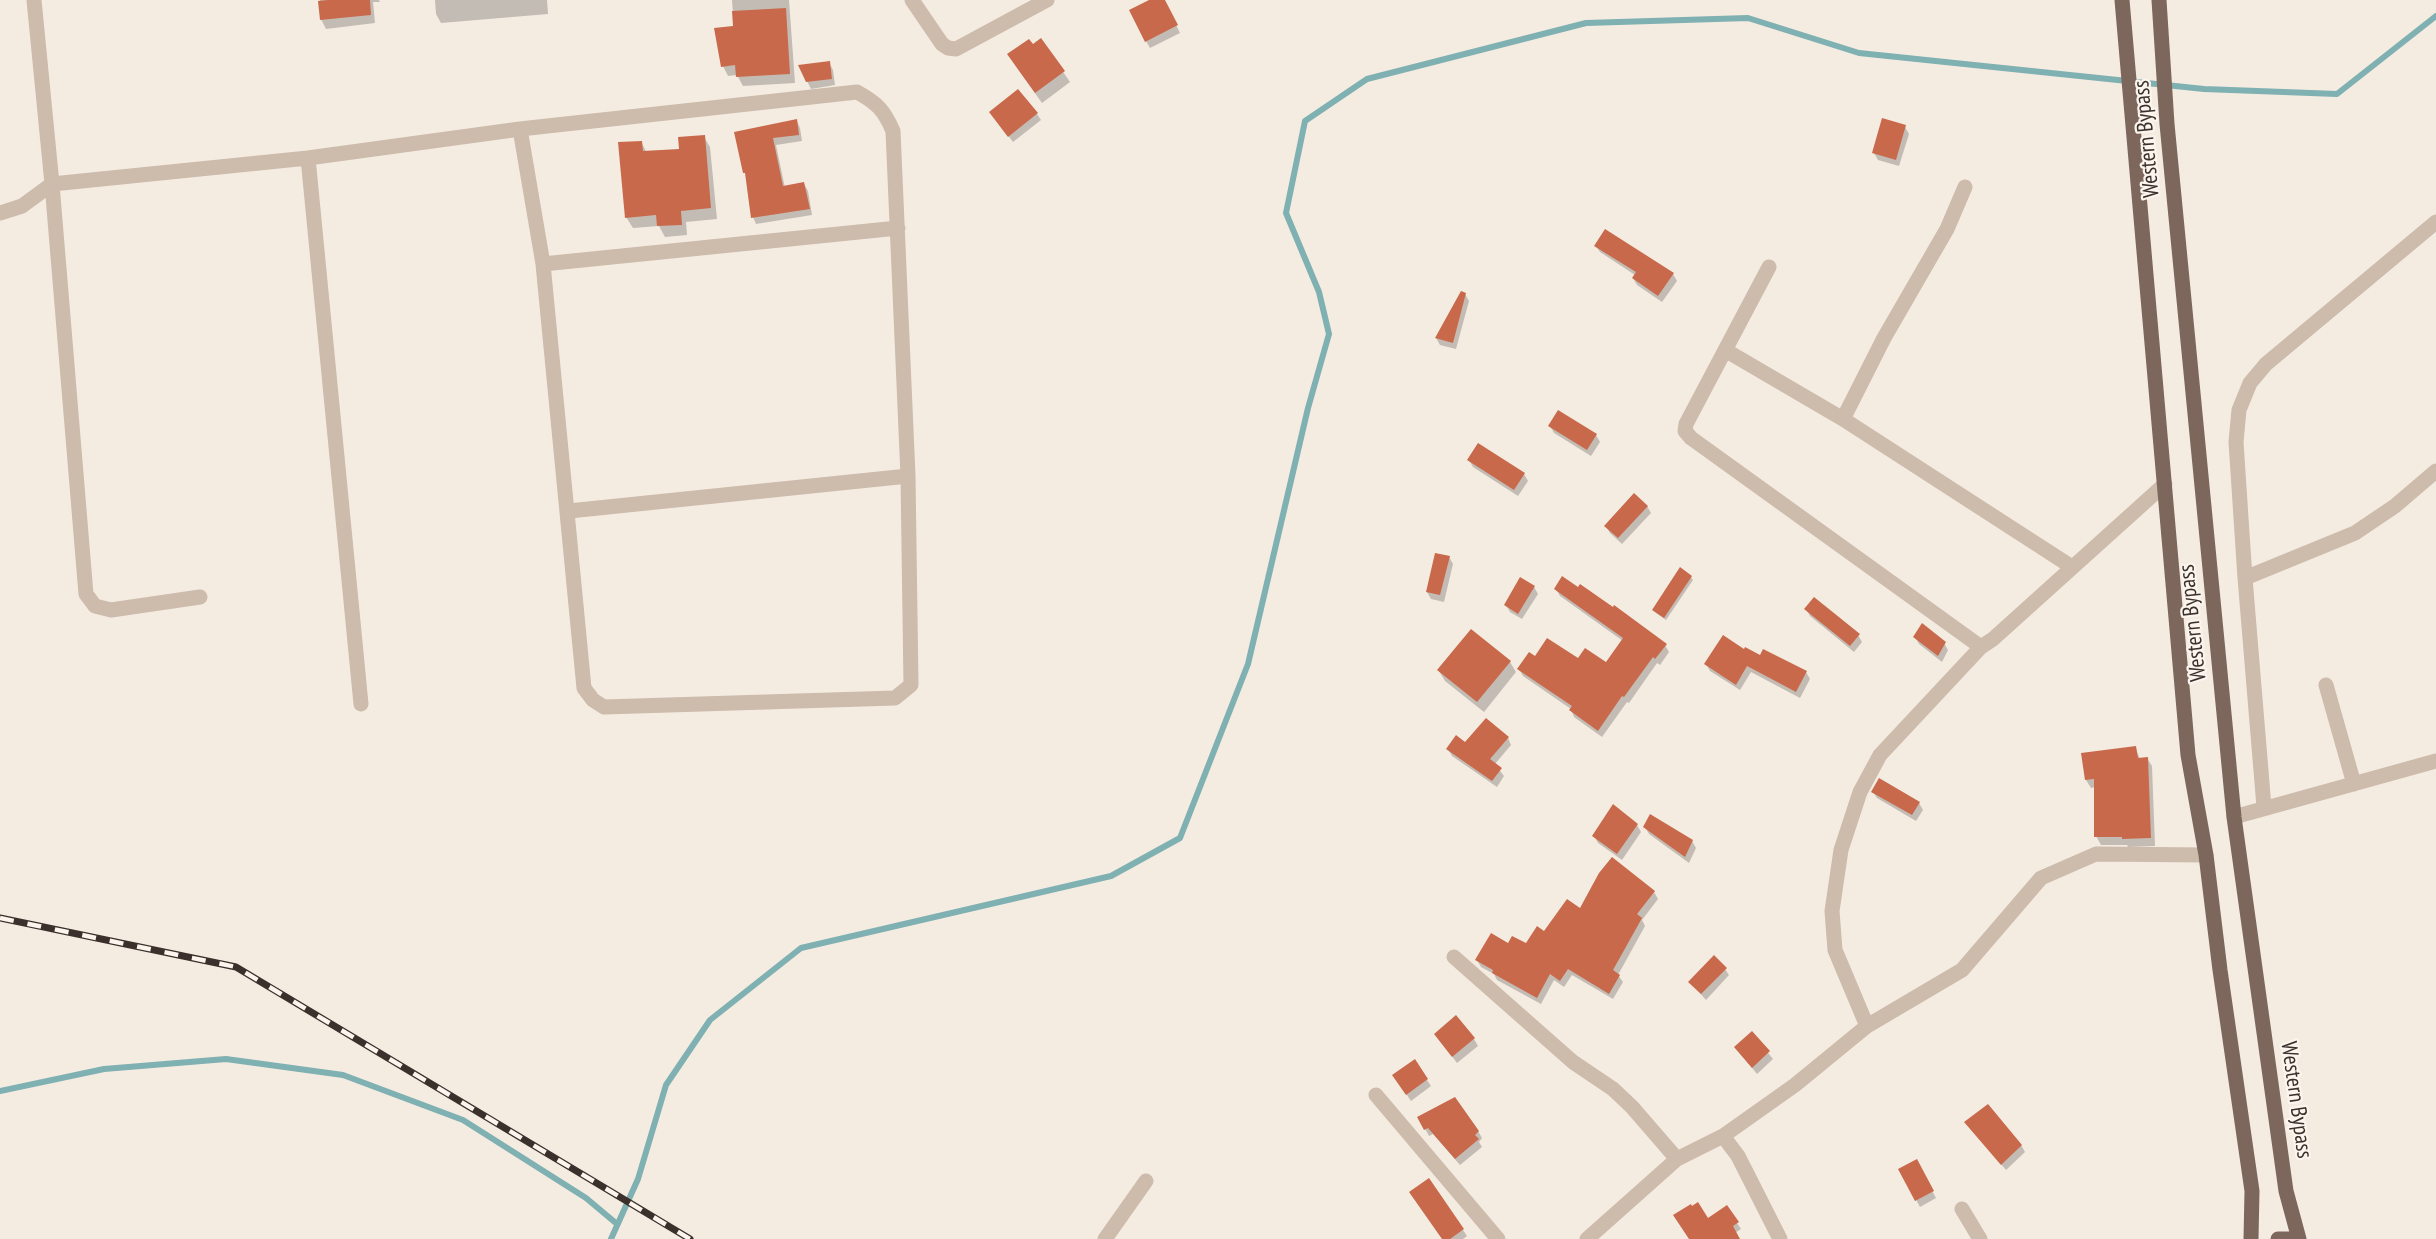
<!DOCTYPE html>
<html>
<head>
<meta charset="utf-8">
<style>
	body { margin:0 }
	canvas { display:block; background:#f4ebe1 }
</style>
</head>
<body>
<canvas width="2436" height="1239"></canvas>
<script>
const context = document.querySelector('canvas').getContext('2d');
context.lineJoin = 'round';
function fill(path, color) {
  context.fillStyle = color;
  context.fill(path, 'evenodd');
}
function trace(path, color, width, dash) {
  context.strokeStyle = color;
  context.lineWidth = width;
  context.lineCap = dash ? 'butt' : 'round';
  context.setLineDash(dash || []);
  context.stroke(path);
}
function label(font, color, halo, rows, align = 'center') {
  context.font = font + ' "PT Sans Narrow",sans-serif';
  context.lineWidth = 4.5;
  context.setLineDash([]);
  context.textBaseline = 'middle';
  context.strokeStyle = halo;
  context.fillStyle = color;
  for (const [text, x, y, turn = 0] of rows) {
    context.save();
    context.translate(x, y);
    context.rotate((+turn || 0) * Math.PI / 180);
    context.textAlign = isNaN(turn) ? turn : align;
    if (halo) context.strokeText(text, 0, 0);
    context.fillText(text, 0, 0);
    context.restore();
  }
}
fill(new Path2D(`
	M320 0H379L380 2H373L375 23 326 29 321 19Z
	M435 0H547L548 14 441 23 436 14Z
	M732 0H789L795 83 743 86 737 75 728 76 723 66 734 28Z
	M1153 0H1164L1180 33 1150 48 1146 41Z
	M1041 40 1070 82 1042 103 1015 65 1032 46Z
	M829 63 833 70 835 85 811 89 807 81Z
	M991 113 1037 114 1041 120 1013 142Z
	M797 121 800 128 802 141 776 145 785 188 804 184 808 191 812 215 756 224 753 217 747 178 736 133Z
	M1905 127 1909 134 1899 166 1878 160 1874 153Z
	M704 137 710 147 717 219 686 222 687 235 665 237 659 226 633 228 626 217 641 142 647 153 681 150Z
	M1596 246 1673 274 1677 281 1662 302 1637 285 1633 278 1635 275 1600 252Z
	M1465 294 1469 301 1456 349 1440 345 1436 338Z
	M1550 426 1596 435 1600 442 1591 456 1554 433Z
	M1469 460 1524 474 1528 481 1518 496 1473 467Z
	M1647 506 1651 513 1622 544 1610 533 1606 526Z
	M1449 557 1453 564 1444 602 1431 599 1427 592Z
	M1691 577 1693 580 1666 620 1656 613 1654 610Z
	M1534 587 1538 594 1522 619 1510 612 1506 605Z
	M1556 589 1665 645 1669 652 1660 665 1657 663 1629 703 1627 702 1602 737 1574 717 1571 709 1523 676 1519 669 1536 658 1606 664 1623 641 1560 596Z
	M1806 609 1858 635 1862 642 1854 652 1810 616Z
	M1915 637 1944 643 1948 650 1942 662 1919 644Z
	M1744 651 1806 672 1810 679 1800 698 1751 672 1740 690 1710 671 1706 664Z
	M1510 662 1516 672 1484 712 1445 681 1439 671Z
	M1508 738 1511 745 1495 764 1504 776 1497 787 1452 756 1448 749 1466 744Z
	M2135 747 2140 759 2147 758 2152 766 2155 846 2128 847 2127 845H2101L2096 836V787L2091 788 2086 780Z
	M1873 792 1919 803 1923 810 1916 821 1877 798Z
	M1637 825 1641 832 1622 860 1598 843 1594 836Z
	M1645 827 1692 841 1696 848 1689 863 1649 834Z
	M1654 892 1658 899 1642 920 1645 926 1618 975 1623 982 1613 999 1572 975 1564 987 1554 980 1541 1004 1497 980 1494 974 1481 967 1477 960 1508 945H1526L1580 910Z
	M1725 969 1729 975 1706 1000 1690 982Z
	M1752 1033 1773 1059 1757 1074 1736 1048Z
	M1436 1035 1474 1039 1478 1046 1457 1063Z
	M1414 1061 1431 1086 1411 1101 1398 1082Z
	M1419 1118 1478 1131 1482 1138 1479 1142 1482 1147 1460 1165 1433 1134 1429 1136Z
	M1966 1123 2021 1145 2025 1152 2006 1170Z
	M1916 1161 1936 1198 1920 1207 1900 1170Z
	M1708 1220 1737 1223 1741 1229 1735 1233 1739 1239H1690Z
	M1463 1230 1467 1236 1463 1239H1442Z`), '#0003');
trace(new Path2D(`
	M0 1091 104 1069 226 1059 343 1075 463 1120 586 1198 617 1224
	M611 1239 638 1179 666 1085 710 1020 801 948 1111 876 1180 838 1248 664 1308 408 1329 334 1319 292 1286 213 1305 121 1367 79 1586 23 1748 18 1859 53 2204 89 2337 94 2436 16`), '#7fb0b2', 6);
fill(new Path2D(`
	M328 0H370L371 15 320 20 318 1Z
	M1149 0H1165L1178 25 1145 42 1129 10Z
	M786 8 790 74 736 77 735 65 721 67 714 28 733 26 732 11Z
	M1041 38 1065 71 1035 93 1007 54 1029 39 1033 44Z
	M830 61 832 79 806 82 798 65Z
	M1018 89 1038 113 1008 137 989 112Z
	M1882 118 1906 125 1896 160 1872 153Z
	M797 119 799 135 773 138 783 186 804 182 810 209 751 218 745 173H743L734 132Z
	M705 135 711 208 681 211 682 225 657 226 656 215 625 218 618 142 642 141 643 151 679 149 678 137Z
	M1605 229 1674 273 1658 296 1632 278 1636 272 1594 246Z
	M1461 291 1466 293 1453 343 1435 338Z
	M1558 410 1597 434 1587 450 1548 426Z
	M1478 443 1525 473 1514 490 1467 460Z
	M1634 493 1648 506 1618 538 1604 526Z
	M1435 553 1450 556 1440 595 1426 592Z
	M1680 567 1692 576 1664 618 1652 610Z
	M1562 576 1578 587 1580 584 1613 607 1614 605 1667 644 1655 659 1653 657 1624 697 1622 696 1598 731 1569 710 1572 706 1517 669 1529 652 1535 656 1547 638 1578 658 1585 648 1606 662 1623 638 1554 589Z
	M1520 577 1535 586 1518 614 1504 605Z
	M1814 597 1860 634 1850 646 1804 609Z
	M1922 623 1946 642 1938 656 1913 637Z
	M1471 629 1511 661 1477 702 1437 670Z
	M1723 635 1744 649 1745 647 1760 655 1763 649 1807 671 1796 692 1747 666 1736 685 1704 664Z
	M1486 718 1509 737 1490 759 1502 768 1492 781 1446 749 1456 735 1465 742Z
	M2136 746 2138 758 2148 757 2151 838 2122 839V837H2094V779L2085 780 2081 753Z
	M1879 778 1920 802 1912 815 1871 792Z
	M1613 804 1638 824 1617 854 1592 836Z
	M1650 814 1693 840 1685 857 1643 827Z
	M1612 857 1655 891 1637 914 1642 918 1613 970 1620 975 1609 994 1568 969 1560 981 1550 974 1537 998 1492 973 1493 970 1475 960 1491 933 1508 943 1512 936 1526 943 1537 926 1544 931 1567 899 1580 908 1599 873Z
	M1714 955 1727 968 1701 994 1688 982Z
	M1456 1015 1475 1038 1452 1057 1434 1034Z
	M1752 1031 1770 1051 1752 1068 1734 1047Z
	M1415 1059 1428 1079 1406 1095 1392 1075Z
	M1455 1097 1479 1131 1475 1135 1479 1139 1455 1159 1428 1128 1424 1130 1417 1117Z
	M1988 1104 2022 1145 2001 1165 1964 1122Z
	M1917 1159 1934 1191 1915 1201 1898 1169Z
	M1429 1178 1464 1229 1450 1239H1442L1409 1192Z
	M1698 1202 1708 1218 1727 1205 1739 1222 1733 1226 1740 1239H1689L1673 1215 1691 1204 1692 1206Z`), '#c8694b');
trace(new Path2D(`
	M34 0 52 184 86 594 95 606 111 610 200 597
	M912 0 942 44 948 48 956 49 1047 0
	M308 158 361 704
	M0 213 22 206 52 184 308 158 520 129 857 92C877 103 884 110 893 131L908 476 911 685 895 698 604 707 593 700 584 688 543 264 520 129
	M543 264 898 228
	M1769 267 1686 424 1685 431 1691 438 1981 647 1993 639 2165 484
	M1725 350 1843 419 2072 567
	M1843 419 1884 338 1947 229 1965 187
	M569 511 908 476
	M2245 578 2355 533 2395 506 2436 471
	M2326 685 2354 784
	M2264 807 2245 578 2236 442 2239 410 2250 383 2266 364 2436 222
	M2234 817 2436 761
	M1454 957 1573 1062 1613 1089 1632 1107 1677 1159
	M1867 1026 1835 950 1832 911 1841 850 1860 792 1880 755 1981 647
	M1376 1095 1498 1239
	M1723 1136 1738 1156 1780 1239
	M1962 1209 1980 1239
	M1105 1239 1146 1181
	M1587 1239 1677 1159 1723 1136 1795 1085 1867 1026 1962 970 2041 878 2096 854 2206 855`), '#cdbbac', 15);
trace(new Path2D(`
	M2122 0 2188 755 2206 855 2220 970 2252 1191 2251 1239
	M2159 0 2167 124 2234 817 2286 1191 2299 1239
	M2278 1239H2299`), '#7d675c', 15);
const rail = new Path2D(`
	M0 918 236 967 690 1239`);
trace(rail, '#3b302b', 7);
trace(rail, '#fbf5ee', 4.5, [14]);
label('22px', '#3b302b', '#fbf5ee', [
	["Western Bypass",2147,139,-95],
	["Western Bypass",2193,623,-96],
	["Western Bypass",2296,1100,82]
]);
</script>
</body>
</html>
